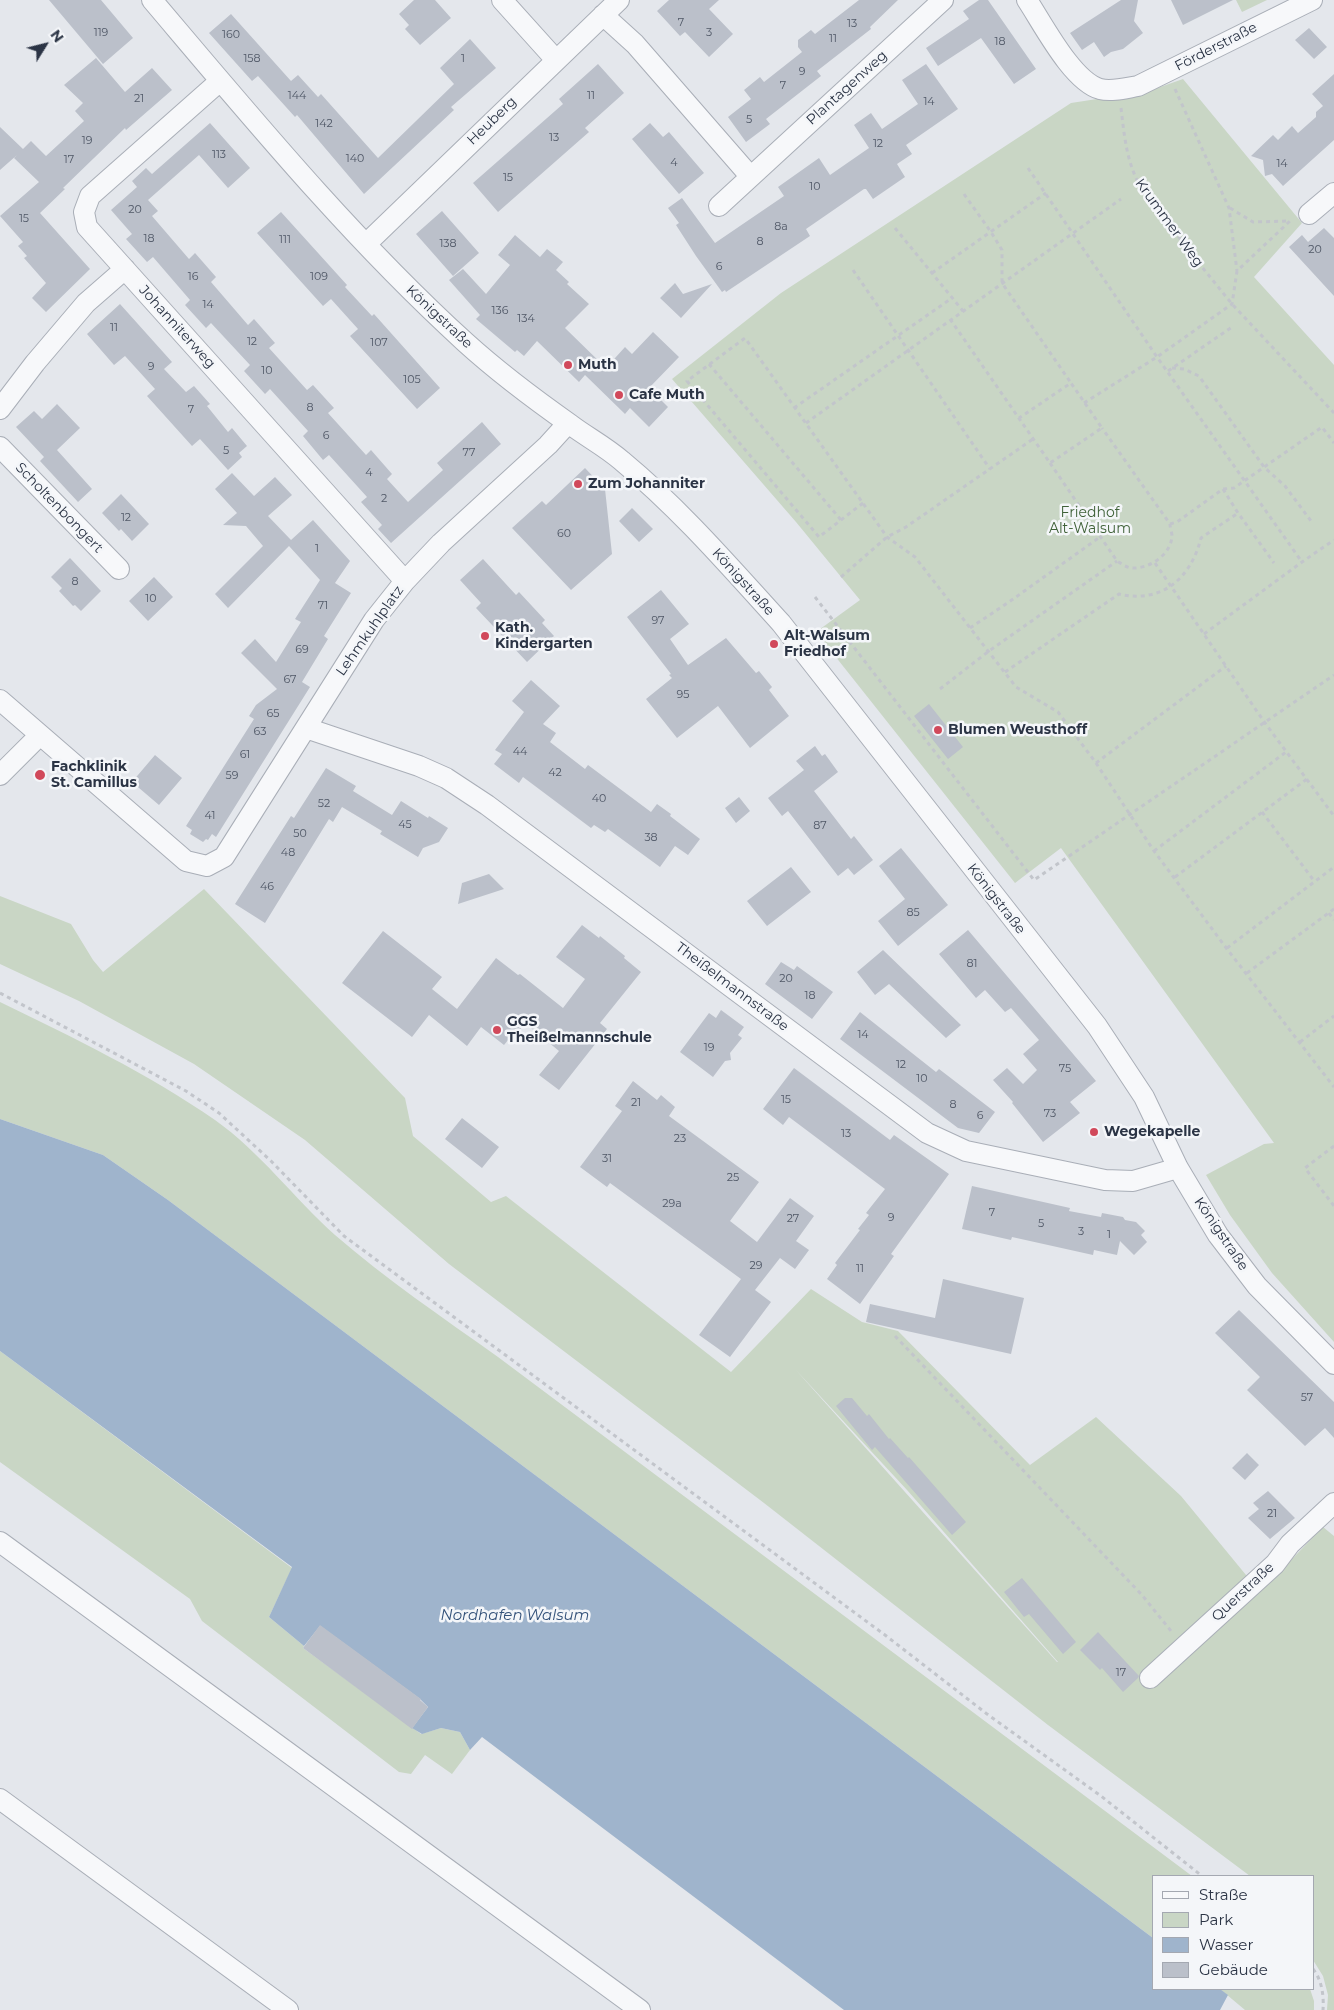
<!DOCTYPE html>
<html>
<head>
<meta charset="utf-8">
<style>
	body { margin:0 }
	#map { position:relative; width:1334px; height:2010px; overflow:hidden; background:#e4e7ec; font-family:Montserrat,sans-serif }
	canvas { display:block }
	.legend { position:absolute; left:1152px; top:1875px; width:162px; height:115px; box-sizing:border-box; background:#f4f6f9; border:1px solid #a4a8b1; margin:0; padding:6px 9px; list-style:none; font-size:15px; color:#2b3445 }
	.legend li { display:flex; align-items:center; gap:10px; height:25px }
	.legend b { width:25px; border:1px solid #a4a8b1 }
	.north { position:absolute; left:20px; top:20px; width:50px; height:50px; -webkit-text-stroke:4px #f4f6f9; paint-order:stroke; rotate:54deg; font-size:14px; font-weight:700; line-height:20px; text-align:center; color:#2b3445 }
	.north::after { content:''; display:block; margin:auto; width:18px; height:22px; background:#2b3445; clip-path:polygon(50% 0,100% 100%,50% 72%,0 100%) }
</style>
</head>
<body>
<div id="map">
<canvas width="1334" height="2010"></canvas>
<ul class="legend">
<li><b style="height:6px;background:#f7f8fa"></b>Straße</li>
<li><b style="height:14px;background:#c9d6c5"></b>Park</li>
<li><b style="height:14px;background:#9fb4cc"></b>Wasser</li>
<li><b style="height:14px;background:#bbc0ca"></b>Gebäude</li>
</ul>
<div class="north">N</div>
</div>
<script>
const context = document.querySelector('canvas').getContext('2d');
context.lineJoin = 'round';
function fill(path, color) {
  context.fillStyle = color;
  context.fill(path, 'evenodd');
}
function trace(path, color, width, dash) {
  context.strokeStyle = color;
  context.lineWidth = width;
  context.lineCap = dash ? 'butt' : 'round';
  context.setLineDash(dash || []);
  context.stroke(path);
}
function label(font, color, halo, rows, align = 'center') {
  context.font = font + ' Montserrat,sans-serif';
  context.lineWidth = 5;
  context.setLineDash([]);
  context.textBaseline = 'middle';
  context.strokeStyle = halo;
  context.fillStyle = color;
  for (const [text, x, y, turn = 0] of rows) {
    context.save();
    context.translate(x, y);
    context.rotate((+turn || 0) * Math.PI / 180);
    context.textAlign = isNaN(turn) ? turn : align;
    if (halo) context.strokeText(text, 0, 0);
    context.fillText(text, 0, 0);
    context.restore();
  }
}
fill(new Path2D(`
	M1236 0H1267L1242 12Z
	M1183 79 1302 223 1254 277 1334 365V1342L1272 1273 1230 1215 1206 1175 1264 1144 1274 1143 1061 848 1015 883 816 632 860 600 796 522 672 379 781 293 1071 103 1149 91Z
	M204 889 405 1098 413 1136 491 1202 506 1196 731 1372 811 1289 862 1322 898 1331 1030 1465 1096 1417 1181 1496 1260 1592 1323 1527 1334 1536V2010H1327L1328 1995 1323 1976 1313 1960V1876H1250L1048 1725 764 1503 449 1264 305 1140 194 1064 79 1001 0 964V896L71 924 93 960 103 972ZM795 1369 907 1490 1058 1662H1057Z
	M0 1002C74 1038 147 1073 215 1120 260 1152 294 1198 335 1235 386 1279 443 1318 498 1357L1192 1876H1153V1938L168 1200 103 1155 0 1119Z
	M0 1351 292 1568 269 1617 304 1646 303 1648 421 1734 441 1728 460 1732 470 1750 452 1774 425 1755 411 1774 399 1772 202 1621 190 1599 0 1462Z
	M1220 1989H1310L1314 2001V2010H1245Z`), '#c9d6c5');
fill(new Path2D(`
	M0 1119 103 1155 168 1200 1153 1938V1989H1220L1228 1995 1220 2010H844L482 1737 470 1750 460 1732 441 1728 422 1734 412 1728 428 1707 420 1699 320 1626 304 1646 269 1617 292 1567 0 1351Z`), '#9fb4cc');
fill(new Path2D(`
	M49 0H101L133 38 103 64Z
	M414 0H435L451 18 420 45 405 29 409 25 399 14Z
	M669 0H719L709 9 733 34 709 57 685 32 680 36 657 11Z
	M859 0H898L870 27 871 29 817 71 821 76 766 119 770 124 746 142 728 117 751 99 744 90 760 77 764 82 802 52 798 47V40L811 30 815 34Z
	M979 0H988L1036 69 1014 84 981 38 938 66 926 48 969 19 963 11Z
	M1121 0H1138L1134 21 1143 33 1123 49 1111 52 1104 57 1094 42 1082 50 1070 33Z
	M1171 0H1233L1183 25Z
	M231 14 291 81 298 75 318 97 321 94 378 158 454 84 440 68 470 39 496 68 451 107 454 110 364 194 297 115 295 117 258 76 252 81 209 33Z
	M1309 28 1327 47 1314 59 1295 40Z
	M96 58 125 92 152 68 172 90 126 130 125 128 63 188 65 189 40 213 90 269 46 312 32 298 46 283 24 258 27 256 18 246 23 242 0 216 39 182 14 158 17 155 0 170V127L23 149 31 141 46 156 84 121 75 111 83 103 64 85Z
	M598 64 624 93 585 128 589 132 498 212 473 183 563 104 559 99Z
	M926 64 958 109 906 145 912 154 897 164 905 177 873 199 866 189H864L806 229 810 236 726 292 725 290 722 292 696 256 676 225 679 223 668 208 682 198 715 243 784 196 778 187 819 158 830 175 869 148 854 125 871 113 882 129 918 104 902 80Z
	M1334 74V140L1283 186 1272 174 1265 176 1263 160 1251 156 1273 135 1278 140 1292 126 1298 133 1316 117V112L1323 106 1312 94Z
	M210 123 250 168 228 188 199 155 148 200 158 211 152 216 189 259 195 253 216 277 211 282 248 325 254 319 275 343 269 348 307 390 313 385 334 408 328 413 366 455 371 450 392 474 387 479 408 502 443 470 437 463 482 422 501 444 391 543 378 529 382 525 361 502 367 497 329 455 323 460 303 436 308 431 270 389 265 394 244 371 250 365 211 323 206 328 185 305 190 300 153 257 147 262 126 239 132 234 111 210 137 187 132 181 146 168 152 174Z
	M650 123 663 137 669 132 704 173 679 194 632 139Z
	M442 211 479 253 453 276 416 234Z
	M281 212 347 285 345 287 372 316 374 314 440 388 417 409 350 336 358 329 331 299 323 306 257 233Z
	M1324 228 1334 238V296L1289 247 1302 235 1308 242Z
	M515 235 540 257 547 249 563 262 556 270 569 282 567 284 589 304 565 328 606 368 625 347 632 354 653 332 679 357 649 388 668 407 649 427 630 408 625 414 585 375 579 382 537 341 524 356 517 350 515 352 476 319 480 315 449 280 463 269 486 294 510 265 498 255Z
	M675 283 683 294 712 284 681 318 660 298Z
	M120 304 172 362 164 369 186 392 194 386 210 404 207 406 228 432 232 428 247 446 239 453 242 457 228 470 200 439 192 446 147 396 155 389 125 356 114 365 87 334Z
	M57 404 80 428 57 450 92 489 78 502 40 461 44 457 16 427 34 411 42 419Z
	M585 468 605 489 612 554 571 590 512 528 542 501 546 505Z
	M232 473 254 496 275 477 292 495 268 516 291 540 313 520 350 561 335 583 351 593 324 636 328 639 302 682 310 687 216 837 212 834 208 840 206 839 203 842 190 834 192 830 186 826 254 719 249 716 256 705 277 689 241 653 255 639 276 662 301 622 295 619 320 580 289 546 228 608 215 594 263 546 246 526 223 525 237 513 215 489Z
	M121 494 149 524 132 541 121 529 119 531 102 513Z
	M632 508 653 529 639 542 619 521Z
	M70 558 101 591 81 611 75 605 73 606 59 591 62 588 51 577Z
	M483 559 516 595 519 592 545 620 542 623 554 636 527 662 476 608 481 603 460 580Z
	M154 577 173 597 148 621 129 601Z
	M661 590 689 624 670 639 688 665 726 638 756 673 759 671 772 687 769 690 789 716 750 748 718 706 677 738 646 699 672 678 669 675 671 674 627 617Z
	M531 680 560 706 543 724 556 733 550 742 585 769 588 765 651 812 657 804 671 814 670 816 700 839 688 855 675 846 660 867 608 829 605 832 594 825 591 828 523 777 519 783 494 764 502 754 495 750 524 712 512 701Z
	M929 704 963 747 948 759 914 716Z
	M815 746 822 756 825 754 838 772 814 791 851 839 854 836 873 860 854 875 848 868 838 876 788 811 782 816 768 798 804 770 796 761Z
	M155 755 182 778 159 805 132 782Z
	M326 768 356 786 353 791 392 815 401 801 428 818 429 816 448 828 439 842 423 848 418 857 380 834 382 831 342 807 333 822 329 819 265 923 235 904 291 816 294 818Z
	M739 797 750 811 736 823 725 808Z
	M901 848 948 905 898 946 878 921 905 899 879 866Z
	M791 867 811 892 767 926 747 901Z
	M489 874 504 889 458 904 462 883Z
	M582 925 599 938 600 936 625 956 624 958 641 972 600 1023 607 1029 559 1090 539 1075 559 1051 525 1023 519 1031 517 1029 504 1045 481 1027 467 1046 429 1015 412 1037 342 983 383 931 442 977 432 989 457 1009 496 958 518 975 520 974 563 1008 585 979 556 957Z
	M968 930 1096 1081 1070 1102 1080 1113 1043 1142 1012 1103 1013 1102 993 1080 1007 1068 1023 1084 1037 1070 1023 1054 1039 1040 1011 1008 1005 1012 985 990 976 998 939 954Z
	M883 950 961 1025 946 1038 889 984 875 995 857 972Z
	M781 962 794 970 797 966 833 992 812 1019 765 984Z
	M721 1010 744 1027 738 1035 742 1038 730 1053 731 1060 725 1061 713 1077 680 1052 709 1013 716 1018Z
	M860 1012 936 1072 939 1069 995 1112 979 1133 958 1128 840 1039Z
	M794 1068 890 1140 894 1135 949 1174 891 1254 894 1256 860 1304 827 1279 837 1265 835 1263 860 1230 858 1229 869 1215 866 1213 885 1189 789 1117 783 1125 763 1109Z
	M633 1081 657 1100 661 1095 675 1107 669 1116 759 1182 730 1221 757 1242 790 1198 814 1216 796 1241 809 1250 795 1269 780 1258 755 1290 771 1302 730 1357 699 1335 741 1279 610 1183 607 1187 580 1167 622 1111 615 1106Z
	M462 1118 499 1147 482 1168 445 1139Z
	M972 1186 1070 1208 1069 1211 1101 1217 1102 1213 1123 1217 1125 1220 1136 1222 1145 1231 1141 1235 1147 1242 1134 1255 1120 1241 1117 1255 1094 1250 1093 1255 1012 1237 1011 1240 962 1229Z
	M943 1279 1024 1298 1011 1354 866 1322 870 1304 935 1318Z
	M1239 1310 1334 1402V1438L1325 1428 1305 1446 1247 1390 1260 1377 1215 1333Z
	M845 1398H852L867 1416 869 1414 889 1439 890 1438 908 1458 909 1457 966 1522 952 1535 875 1447 872 1450 836 1406Z
	M1247 1453 1259 1465 1245 1480 1232 1468Z
	M1268 1491 1295 1518 1270 1539 1248 1518 1259 1509 1253 1503Z
	M1022 1578 1076 1642 1063 1654 1029 1614 1024 1617 1004 1592Z
	M320 1625 421 1699 420 1700 428 1707 412 1729 303 1648Z
	M1098 1632 1139 1676 1138 1678 1123 1692 1102 1668 1100 1670 1080 1650Z`), '#bbc0ca');
const minor = new Path2D(`
	M152 0C252 118 351 238 465 342 498 372 534 399 571 425 587 437 606 447 622 461 680 509 730 567 781 623L1097 1026 1144 1097 1178 1168 1218 1235 1257 1286 1334 1364
	M502 0 556 60
	M1027 0C1043 24 1072 81 1100 89 1112 92 1126 88 1138 86L1312 0
	M603 15 635 44 750 176
	M220 81 90 196 84 212 87 227 405 581
	M719 206 943 0
	M1309 214 1334 193
	M366 244 619 0
	M0 409 35 363 86 303 125 269
	M0 447 119 569
	M0 700 186 861 207 866 224 857 374 620 405 581 441 543 548 445 568 423
	M306 728 419 766 446 778 487 805 927 1133 966 1151 1105 1180 1133 1181 1178 1168
	M0 775 40 735
	M0 1542 640 2010
	M1150 1678 1275 1564 1290 1544 1334 1503
	M0 1799 288 2010`);
trace(minor, '#a9aeb7', 22);
trace(new Path2D(`
	M1175 89 1229 208 1237 271
	M1121 108C1124 133 1126 157 1137 180L1189 251 1232 304 1334 413
	M1028 168 1157 357 1302 562
	M964 194 991 232 1002 250V283L1071 383
	M1230 208 1253 222 1290 221
	M895 228 963 311
	M853 270 990 469
	M932 273 1046 193
	M950 319 1050 463 1102 428 1071 383 1019 418
	M709 364 841 520
	M1172 368 1184 369 1199 376 1264 467 1285 486 1311 521
	M1168 371 1232 327
	M1084 403 1157 357 1232 304 1237 271 1290 221
	M794 408 952 298
	M806 423 1121 199
	M1050 463 1117 561C1122 564 1127 568 1132 568 1149 569 1171 555 1172 536 1172 533 1170 528 1170 524L1102 428
	M1223 489 1238 513 1274 563
	M863 503 819 537 687 381 745 338 887 537 915 557 1016 687 1058 712 1096 763 1154 851 1227 949 1334 1087
	M1170 524 1177 522 1223 489 1234 488 1322 427 1334 443
	M1155 563 1265 723 1334 816
	M841 577 887 537 906 527 1033 439
	M815 597 1034 880 1334 675
	M970 628 1009 602 1100 537
	M1204 634 1302 562 1334 540
	M1005 672 1119 594C1162 604 1191 578 1201 538L1238 513
	M940 689 989 651 1117 561
	M1096 763 1226 666
	M1262 812 1315 882
	M1154 851 1286 752
	M1175 877 1307 779
	M1329 913 1334 920
	M1227 948 1334 867
	M1247 973 1334 909
	M0 993 186 1091 219 1113 271 1161 344 1236 885 1635 987 1714 1101 1796 1202 1876
	M1300 1042 1334 1016
	M1334 1146 1305 1168 1334 1206
	M895 1336 1142 1595 1171 1631
	M1313 1969C1322 1980 1324 1996 1323 2010`), '#c2c5cb', 3, [4, 4]);
trace(minor, '#f7f8fa', 20);
for (const [x, y, r, color] of [
	[568,365,5,"#d1495b"],
	[619,395,5,"#d1495b"],
	[578,484,5,"#d1495b"],
	[485,636,5,"#d1495b"],
	[774,644,5,"#d1495b"],
	[938,730,5,"#d1495b"],
	[40,775,6,"#d1495b"],
	[497,1030,5,"#d1495b"],
	[1094,1132,5,"#d1495b"]
]) {
  const dot = new Path2D();
  dot.arc(x, y, r, 0, 2 * Math.PI);
  context.fillStyle = color;
  context.fill(dot);
  trace(dot, '#f4f6f9', 2);
}
label('11px', '#4f5766', null, [
	["7",681,23],
	["13",852,24],
	["119",101,33],
	["3",709,33],
	["160",231,35],
	["11",833,39],
	["18",1000,42],
	["158",252,59],
	["1",463,59],
	["9",802,72],
	["7",783,86],
	["144",297,96],
	["11",591,96],
	["21",139,99],
	["14",929,102],
	["5",749,120],
	["142",324,124],
	["13",554,138],
	["19",87,141],
	["12",878,144],
	["113",219,155],
	["140",355,159],
	["17",69,160],
	["4",674,163],
	["14",1282,164],
	["15",508,178],
	["10",815,187],
	["20",135,210],
	["15",24,219],
	["8a",781,227],
	["18",149,239],
	["111",285,240],
	["8",760,242],
	["138",448,244],
	["20",1315,250],
	["6",719,267],
	["16",193,277],
	["109",319,277],
	["14",208,305],
	["136",500,311],
	["134",526,319],
	["11",114,328],
	["12",252,342],
	["107",379,343],
	["9",151,367],
	["10",267,371],
	["105",412,380],
	["8",310,408],
	["7",191,410],
	["6",326,436],
	["5",226,451],
	["77",469,453],
	["4",369,473],
	["2",384,499],
	["12",126,518],
	["60",564,534],
	["1",317,549],
	["8",75,582],
	["10",151,599],
	["71",323,606],
	["97",658,621],
	["69",302,650],
	["67",290,680],
	["95",683,695],
	["65",273,714],
	["63",260,732],
	["44",520,752],
	["61",245,755],
	["42",555,773],
	["59",232,776],
	["40",599,799],
	["52",324,804],
	["41",210,816],
	["45",405,825],
	["87",820,826],
	["50",300,834],
	["38",651,838],
	["48",288,853],
	["46",267,887],
	["85",913,913],
	["81",972,964],
	["20",786,979],
	["18",810,996],
	["14",863,1035],
	["19",709,1048],
	["12",901,1065],
	["75",1065,1069],
	["10",922,1079],
	["15",786,1100],
	["21",636,1103],
	["8",953,1105],
	["73",1050,1114],
	["6",980,1116],
	["13",846,1134],
	["23",680,1139],
	["31",607,1159],
	["25",733,1178],
	["29a",672,1204],
	["7",992,1213],
	["9",891,1218],
	["27",793,1219],
	["5",1041,1224],
	["3",1081,1232],
	["1",1109,1235],
	["29",756,1266],
	["11",860,1269],
	["57",1307,1398],
	["21",1272,1514],
	["17",1121,1673]
]);
label('14px', '#2b3445', '#f4f6f9', [
	["Förderstraße",1216,47,-27],
	["Plantagenweg",847,88,-42],
	["Heuberg",492,121,-44],
	["Krummer Weg",1169,223,54],
	["Königstraße",439,317,43],
	["Johanniterweg",177,327,48],
	["Scholtenbongert",59,508,46],
	["Königstraße",743,582,48],
	["Lehmkuhlplatz",370,631,-55],
	["Königstraße",996,899,52],
	["Theißelmannstraße",732,987,37],
	["Königstraße",1221,1234,56],
	["Querstraße",1243,1592,-43]
]);
label('bold 14px', '#2b3445', '#f4f6f9', [
	["Muth",578,365],
	["Cafe Muth",629,395],
	["Zum Johanniter",588,484],
	["Kath.",495,628],
	["Kindergarten",495,644],
	["Alt-Walsum",784,636],
	["Friedhof",784,652],
	["Blumen Weusthoff",948,730],
	["Fachklinik",51,767],
	["St. Camillus",51,783],
	["GGS",507,1022],
	["Theißelmannschule",507,1038],
	["Wegekapelle",1104,1132]
], 'left');
label('14px', '#3f6138', '#f4f6f9', [
	["Friedhof",1090,513],
	["Alt-Walsum",1090,529]
]);
label('italic 15px', '#34527a', '#f4f6f9', [
	["Nordhafen Walsum",515,1616]
]);
</script>
</body>
</html>
